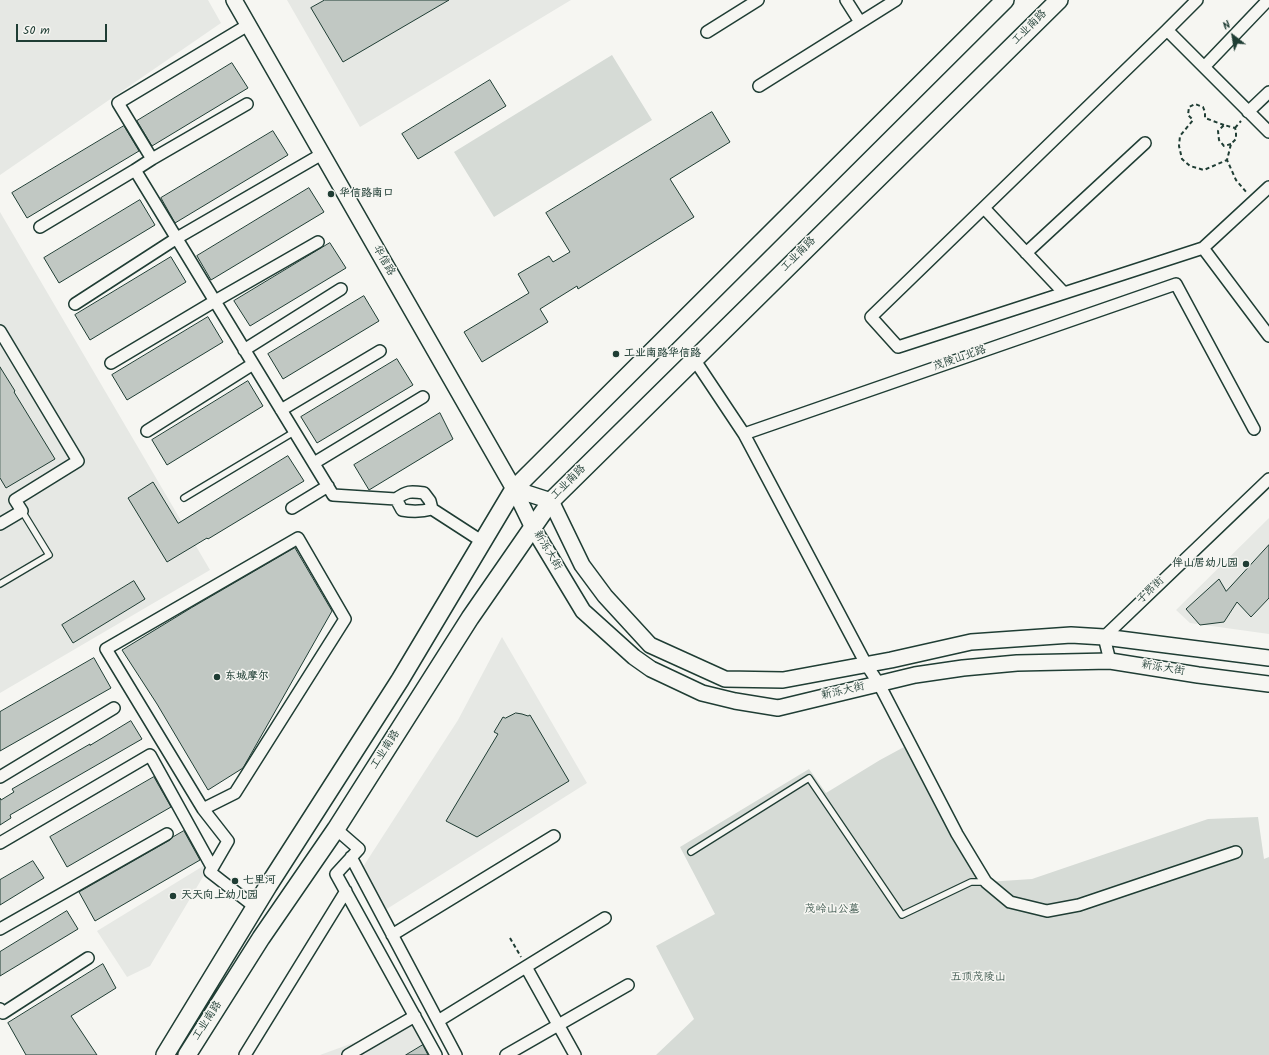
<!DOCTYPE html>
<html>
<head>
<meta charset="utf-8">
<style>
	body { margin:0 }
	#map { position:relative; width:1269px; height:1055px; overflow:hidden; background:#f6f6f2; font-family:Kalam,sans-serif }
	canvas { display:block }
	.north { position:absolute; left:1213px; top:16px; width:40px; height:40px; -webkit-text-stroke:3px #f6f6f2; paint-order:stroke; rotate:329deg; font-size:11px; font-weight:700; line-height:16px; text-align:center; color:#1f3d34 }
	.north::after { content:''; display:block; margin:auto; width:14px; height:18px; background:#1f3d34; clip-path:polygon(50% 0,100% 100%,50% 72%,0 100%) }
	.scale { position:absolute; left:16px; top:24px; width:91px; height:18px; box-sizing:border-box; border:2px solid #1f3d34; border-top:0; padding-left:5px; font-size:12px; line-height:14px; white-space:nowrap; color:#1f3d34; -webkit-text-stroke:3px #f6f6f2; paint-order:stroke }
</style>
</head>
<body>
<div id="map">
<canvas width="1269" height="1055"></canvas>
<div class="north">N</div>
<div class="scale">50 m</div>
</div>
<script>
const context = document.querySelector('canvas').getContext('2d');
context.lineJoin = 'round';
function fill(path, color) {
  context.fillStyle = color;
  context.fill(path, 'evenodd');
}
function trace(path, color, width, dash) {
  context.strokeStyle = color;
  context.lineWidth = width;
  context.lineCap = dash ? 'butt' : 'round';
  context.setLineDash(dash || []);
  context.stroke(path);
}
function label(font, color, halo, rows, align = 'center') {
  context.font = font + ' Kalam,"LXGW WenKai TC",sans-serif';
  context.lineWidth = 3;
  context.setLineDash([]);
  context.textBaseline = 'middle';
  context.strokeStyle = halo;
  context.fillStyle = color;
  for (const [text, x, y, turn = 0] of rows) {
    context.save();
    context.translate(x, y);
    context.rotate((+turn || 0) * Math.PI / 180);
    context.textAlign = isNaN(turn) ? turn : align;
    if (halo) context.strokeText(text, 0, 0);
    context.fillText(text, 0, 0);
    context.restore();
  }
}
fill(new Path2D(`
	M0 0H208L221 23 0 175Z
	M287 0H571L360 127Z
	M0 212 210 570 0 693Z
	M1269 518V634L1190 623 1176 610Z
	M502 637 587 783 382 912 361 870 458 720Z
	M213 860 150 966 127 977 97 931Z
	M416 1020 437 1055H320Z`), '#e6e8e4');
fill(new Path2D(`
	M612 55 652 120 494 217 454 152Z
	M904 747 987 882 1032 879 1208 819 1258 817 1264 859 1269 857V1055H656L694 1019 656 946 715 914 680 847 809 769 826 793 880 760Z`), '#d6dbd6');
const building = new Path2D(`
	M325 0H449L343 62 311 8Z
	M232 63 248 88 152 146 137 121Z
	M490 80 506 106 418 159 402 134Z
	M712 112 730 142 670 179 694 217 578 289 577 286 540 309 548 322 482 362 464 332 529 293 518 274 549 256 553 262 570 252 546 213Z
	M124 126 139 151 27 218 12 193Z
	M273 131 288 155 175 223 161 198Z
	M309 188 324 212 211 280 197 256Z
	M140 200 155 225 59 283 44 258Z
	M330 243 346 268 250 326 234 301Z
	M171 257 186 282 90 340 75 315Z
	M364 296 379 321 283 379 268 354Z
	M208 317 223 342 127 400 112 375Z
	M397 359 413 385 317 443 301 417Z
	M0 367 15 391 14 392 55 459 6 488 0 478Z
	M248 381 263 406 167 465 152 440Z
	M440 413 453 439 369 490 354 465Z
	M288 456 304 481 208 539 207 538 167 562 128 498 153 482 178 523Z
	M1269 545V598L1251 617 1237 602 1224 622 1200 625 1186 609 1219 579 1226 591Z
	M295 548 332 611 243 768 208 790 157 704 122 650 191 608Z
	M134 581 145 599 73 643 62 625Z
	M94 658 111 688 0 751V712Z
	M516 713 522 714 528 716 530 715 569 781 477 837 446 821 498 734 494 732 503 717 505 718Z
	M131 721 142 739 10 815 11 818 0 825V798L1 800 14 792 12 789 90 744V745Z
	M154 777 171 807 67 867 50 837Z
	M184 831 200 860 95 921 79 892 170 840 173 837Z
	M33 861 44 878 0 905V880Z
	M67 911 78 929 0 976V952Z
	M103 964 116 988 71 1016 97 1055H26L8 1023Z
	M423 1045 428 1055H406Z`);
fill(building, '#c1c8c3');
trace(building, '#1f3d34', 1);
const lane = new Path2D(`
	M184 498 294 432
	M0 584 49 555 22 511
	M691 852 809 778 902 915 971 882H986`);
const street = new Path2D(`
	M846 0 860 22
	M248 25 118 103 152 159 135 170 333 495 396 499 402 510C413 512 421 512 432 509L483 542
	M1167 30 1197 0
	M707 32 758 0
	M1204 67 1268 0
	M759 86 896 0
	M1248 112 1269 92
	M152 159 247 104
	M1269 187 1203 248 1269 336
	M984 208 1064 293
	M40 227 135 170
	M1203 248 898 347 871 317 1167 30 1269 132
	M1026 253 1145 143
	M75 304 177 238 322 154
	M0 331 78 461 15 500 22 511 0 524
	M244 350 341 289
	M694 359 744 434 866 664 879 684 957 834 986 882 1010 902 1047 911 1079 905 1236 852
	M111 363 215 301 318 242
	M281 410 380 351
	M147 431 253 364
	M744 434 1176 284 1254 429
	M314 463 423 397
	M396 499C407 491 410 491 424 493L430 501 432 509
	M292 508 328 486
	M298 538 345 619 235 793 203 809 106 649Z
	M1110 661 1104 637 1269 479
	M0 777 114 708
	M203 809 228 841 210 872 255 907
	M336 829 359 849 336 874 436 1055
	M0 843 150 755 212 867
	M351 857 456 1055
	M0 929 167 834
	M392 935 554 836
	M526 967 575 1055
	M0 1009 3 1013 88 958
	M438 1021 605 918
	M245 1055 346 891
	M348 1055 415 1016
	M506 1055 628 985`);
const secondary = new Path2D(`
	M234 0 514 489 533 528 583 611 634 657 651 669 702 693 735 701 778 708 915 675 963 668 1017 663 1110 661 1198 675 1269 684
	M514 489 551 501 582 565 605 596 650 645 725 679 783 680 891 660 971 642 1071 635 1104 637 1269 658`);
const primary = new Path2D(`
	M165 1055 268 886 400 680 514 489 1005 0
	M187 1055 261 938 336 829 470 618 551 501 1059 0`);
trace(lane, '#1f3d34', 8);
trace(street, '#1f3d34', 14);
trace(secondary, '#1f3d34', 18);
trace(primary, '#1f3d34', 20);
trace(new Path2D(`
	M1224 125 1205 118V112L1203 107 1195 104 1189 107 1188 115 1193 120 1180 136 1179 146 1182 159 1190 166 1204 170 1227 160
	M1235 128 1241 121
	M1231 144 1224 146 1219 140 1218 131 1224 125 1235 128 1236 131V139L1231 144 1227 160 1236 180 1247 193
	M510 938 521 957`), '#1f3d34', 2, [4, 3]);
trace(lane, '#f6f6f2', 5.5);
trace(street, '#f6f6f2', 11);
trace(secondary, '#f6f6f2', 15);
trace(primary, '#f6f6f2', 17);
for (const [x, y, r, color] of [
	[331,194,4,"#1f3d34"],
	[616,354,4,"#1f3d34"],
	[1246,564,4,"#1f3d34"],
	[217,677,4,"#1f3d34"],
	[235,881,4,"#1f3d34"],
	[173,896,4,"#1f3d34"]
]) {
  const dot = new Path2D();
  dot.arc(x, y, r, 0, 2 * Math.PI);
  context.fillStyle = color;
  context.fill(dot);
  trace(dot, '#f6f6f2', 1.5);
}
label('11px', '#1f3d34', '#f6f6f2', [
	["工业南路",1030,28,-45],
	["工业南路",799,255,-45],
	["华信路",383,261,60],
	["茂陵山北路",960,359,-19],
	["工业南路",569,483,-45],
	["新泺大街",547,551,59],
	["子昂街",1151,591,-44],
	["新泺大街",1163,669,9],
	["新泺大街",843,692,-13],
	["工业南路",386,750,-57],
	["工业南路",208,1021,-57]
]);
label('bold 11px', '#1f3d34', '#f6f6f2', [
	["华信路南口",339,194],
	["工业南路华信路",624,354],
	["伴山居幼儿园",1238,564,"right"],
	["东城摩尔",225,677],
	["七里河",243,881],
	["天天向上幼儿园",181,896]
], 'left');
label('11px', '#445d54', '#f6f6f2', [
	["茂岭山公墓",832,910],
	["五顶茂陵山",978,978]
]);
</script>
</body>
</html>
